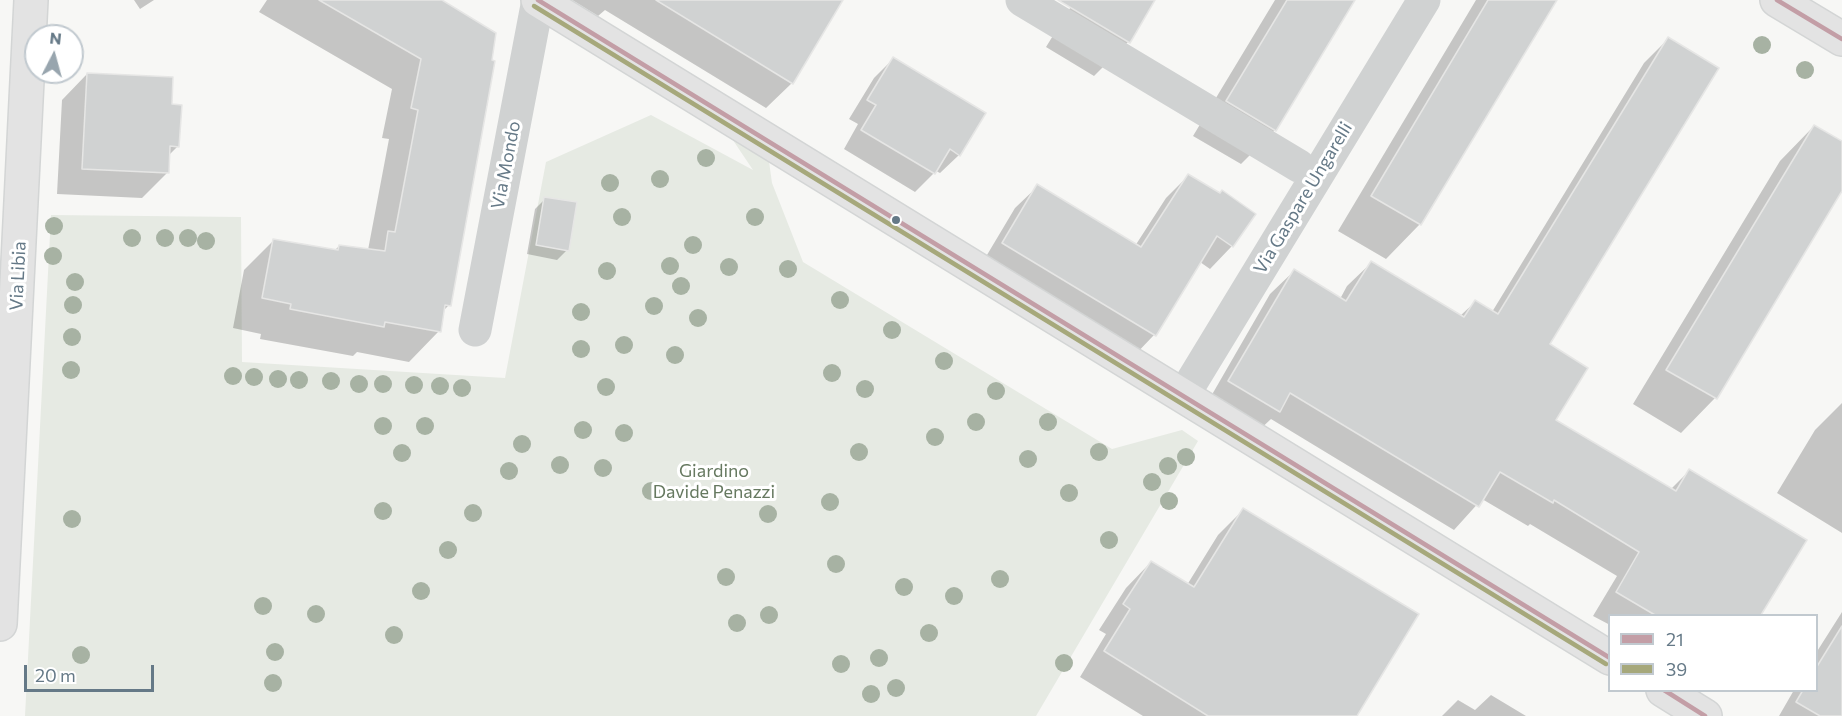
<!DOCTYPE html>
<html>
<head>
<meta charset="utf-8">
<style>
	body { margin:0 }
	#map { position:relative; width:1842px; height:716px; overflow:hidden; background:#f7f7f5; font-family:Commissioner,sans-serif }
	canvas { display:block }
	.legend { position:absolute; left:1608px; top:614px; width:210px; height:78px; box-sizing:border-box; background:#fff; border:2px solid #c1c9cf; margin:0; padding:8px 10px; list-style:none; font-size:18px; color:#657987 }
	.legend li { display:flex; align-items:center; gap:12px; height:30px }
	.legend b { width:30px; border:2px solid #c1c9cf }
	.north { position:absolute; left:24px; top:24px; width:60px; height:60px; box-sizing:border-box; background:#fff; border:2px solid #c1c9cf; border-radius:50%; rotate:6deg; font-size:16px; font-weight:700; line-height:24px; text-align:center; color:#657987 }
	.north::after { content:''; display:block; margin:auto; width:21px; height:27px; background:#98a5ae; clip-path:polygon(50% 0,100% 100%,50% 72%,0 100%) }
	.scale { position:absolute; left:24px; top:665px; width:130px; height:27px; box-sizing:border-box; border:3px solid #657987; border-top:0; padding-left:8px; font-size:18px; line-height:21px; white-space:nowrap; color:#657987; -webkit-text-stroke:4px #fff; paint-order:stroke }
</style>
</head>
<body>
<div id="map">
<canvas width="1842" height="716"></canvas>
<ul class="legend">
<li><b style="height:8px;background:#c39ea6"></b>21</li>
<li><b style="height:8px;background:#a6a87b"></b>39</li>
</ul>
<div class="north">N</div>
<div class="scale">20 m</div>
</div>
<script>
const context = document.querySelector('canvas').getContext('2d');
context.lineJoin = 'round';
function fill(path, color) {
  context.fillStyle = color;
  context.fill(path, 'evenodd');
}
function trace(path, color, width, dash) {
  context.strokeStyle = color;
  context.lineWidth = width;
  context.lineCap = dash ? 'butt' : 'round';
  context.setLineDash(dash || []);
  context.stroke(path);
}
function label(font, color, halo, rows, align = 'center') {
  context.font = font + ' Commissioner,sans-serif';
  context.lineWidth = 6;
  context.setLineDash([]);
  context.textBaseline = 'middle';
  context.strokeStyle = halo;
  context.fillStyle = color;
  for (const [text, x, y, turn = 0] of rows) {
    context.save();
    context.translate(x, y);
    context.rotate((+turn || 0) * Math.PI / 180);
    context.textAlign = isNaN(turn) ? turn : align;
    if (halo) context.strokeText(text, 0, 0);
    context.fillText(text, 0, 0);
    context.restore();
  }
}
fill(new Path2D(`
	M708 103 766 140 772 183 803 262 1112 449 1182 430 1198 441 1036 716H25L51 215 241 217 242 362 505 378 546 162 651 115 753 170Z`), '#e6eae3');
fill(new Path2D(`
	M134 0H154L140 9Z
	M267 0H439L449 305 442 312 439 331 409 362 357 352 353 356 260 339 261 334 233 328 244 270 274 240 334 251 339 246 368 250 389 139 382 138 392 89 259 12Z
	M572 0H841L792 83 766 108 605 10 598 16Z
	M1075 0H1154L1128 42 1094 76 1046 47Z
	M1275 0H1354L1275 130 1241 164 1193 136Z
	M1476 0H1555L1420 224 1386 259 1338 231Z
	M1668 39 1547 345 1554 421 1670 490 1689 471 1804 541 1760 616H1610V625L1593 616 1617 576 1530 524 1528 526 1482 499 1454 530 1271 419 1255 434 1206 405 1270 294 1294 271 1340 299 1347 286 1371 263 1460 316 1475 302 1492 312 1644 63Z
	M893 59 959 155 940 173 936 171 915 192 844 149 858 124 849 119 874 78Z
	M87 74 170 106 178 146 168 156 167 173 142 198 57 194 62 100Z
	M1814 126 1842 143V188L1715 398 1681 433 1633 404 1780 161Z
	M1188 176 1219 195 1232 246 1210 269 1200 262 1154 335 1132 358 981 265 1015 208 1038 186 1135 246 1166 198Z
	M545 199 567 250 557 260 527 254 535 209Z
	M1842 403V533L1777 493 1815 430Z
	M1243 510 1356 716H1143L1080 677 1106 634 1099 630 1126 588 1151 562 1187 585 1218 535Z
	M1842 612V716H1779L1794 690H1816V653Z
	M1491 695 1526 716H1442L1458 700 1475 710Z`), '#0003');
const building = new Path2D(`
	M319 0H442L496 33 492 60 495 61 451 306 445 305 441 332 385 322 384 327 290 309 291 304 262 298 273 239 338 250 339 245 385 251 388 231 395 232 418 110 411 108 421 59Z
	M656 0H843L793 84Z
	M1058 0H1155L1130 43Z
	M1287 0H1355L1276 131 1226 101Z
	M1488 0H1557L1421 225 1371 196Z
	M1668 37 1719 68 1550 344 1588 368 1556 420 1676 491 1689 469 1807 540 1761 615H1655L1616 592 1639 552 1554 500 1553 503 1500 472 1479 507 1290 393 1280 412 1228 381 1294 269 1346 301 1371 261 1464 317 1475 300 1498 314Z
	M893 57 986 113 960 156 950 149 935 174 861 130 876 105 867 100Z
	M87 73 173 77 172 104 182 105 179 147 170 146 169 173 82 169Z
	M1814 125 1842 141V191L1717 399 1666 370Z
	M1188 174 1220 193 1222 190 1256 214 1233 247 1217 236 1156 336 1002 243 1037 184 1141 247Z
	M544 197 577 202 569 251 536 245Z
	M1243 508 1419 614 1357 716H1208L1104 651 1130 609 1123 604 1151 561 1194 587Z
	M1842 626V716H1820L1796 702 1803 690H1816V668Z`);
fill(building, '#d0d2d2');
trace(building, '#e6e6e5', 1.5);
const secondary = new Path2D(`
	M538 0 1610 658
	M1777 0 1842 39
	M0 624 31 0
	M1663 690 1705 716`);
trace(secondary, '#d3d5d5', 36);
trace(new Path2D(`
	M1022 0 1299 166
	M475 330 538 0
	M1183 396 1424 0`), '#d0d2d2', 33);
trace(secondary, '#e3e3e3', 33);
trace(new Path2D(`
	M538 0 1610 658
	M1777 0 1842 39
	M1664 690 1705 716`), '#c39ea6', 4.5);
trace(new Path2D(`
	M534 6 1606 664`), '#a6a87b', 4.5);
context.fillStyle = '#a7b2a3';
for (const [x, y] of [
	[1762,45],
	[1805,70],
	[706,158],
	[660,179],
	[610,183],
	[622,217],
	[755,217],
	[54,226],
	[132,238],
	[165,238],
	[188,238],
	[206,241],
	[693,245],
	[53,256],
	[670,266],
	[729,267],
	[788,269],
	[607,271],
	[75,282],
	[681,286],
	[840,300],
	[73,305],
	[654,306],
	[581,312],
	[698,318],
	[892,330],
	[72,337],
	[624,345],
	[581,349],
	[675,355],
	[944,361],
	[71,370],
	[832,373],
	[233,376],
	[254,377],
	[278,379],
	[299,380],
	[331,381],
	[359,384],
	[383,384],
	[414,385],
	[440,386],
	[606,387],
	[462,388],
	[865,389],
	[996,391],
	[976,422],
	[1048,422],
	[383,426],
	[425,426],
	[583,430],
	[624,433],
	[935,437],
	[522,444],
	[859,452],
	[1099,452],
	[402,453],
	[1186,457],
	[1028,459],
	[560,465],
	[1168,466],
	[603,468],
	[509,471],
	[1152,482],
	[651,491],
	[1069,493],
	[1169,501],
	[830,502],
	[383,511],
	[473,513],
	[768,514],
	[72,519],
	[1109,540],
	[448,550],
	[836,564],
	[726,577],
	[1000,579],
	[904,587],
	[421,591],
	[954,596],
	[263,606],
	[316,614],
	[769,615],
	[737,623],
	[929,633],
	[394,635],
	[275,652],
	[81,655],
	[879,658],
	[1064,663],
	[841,664],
	[273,683],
	[896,688],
	[871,694]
]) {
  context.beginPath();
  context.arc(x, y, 9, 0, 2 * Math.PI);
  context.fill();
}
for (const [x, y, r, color] of [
	[896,220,5,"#657987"]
]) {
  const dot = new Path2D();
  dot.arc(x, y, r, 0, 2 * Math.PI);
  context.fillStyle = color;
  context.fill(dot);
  trace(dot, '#fff', 2);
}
label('18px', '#657987', '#fff', [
	["Via Mondo",506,165,-79],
	["Via Gaspare Ungarelli",1303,198,-59],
	["Via Libia",18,276,-87]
]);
label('18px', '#667960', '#fff', [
	["Giardino",714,471],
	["Davide Penazzi",714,492]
]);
</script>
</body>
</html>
